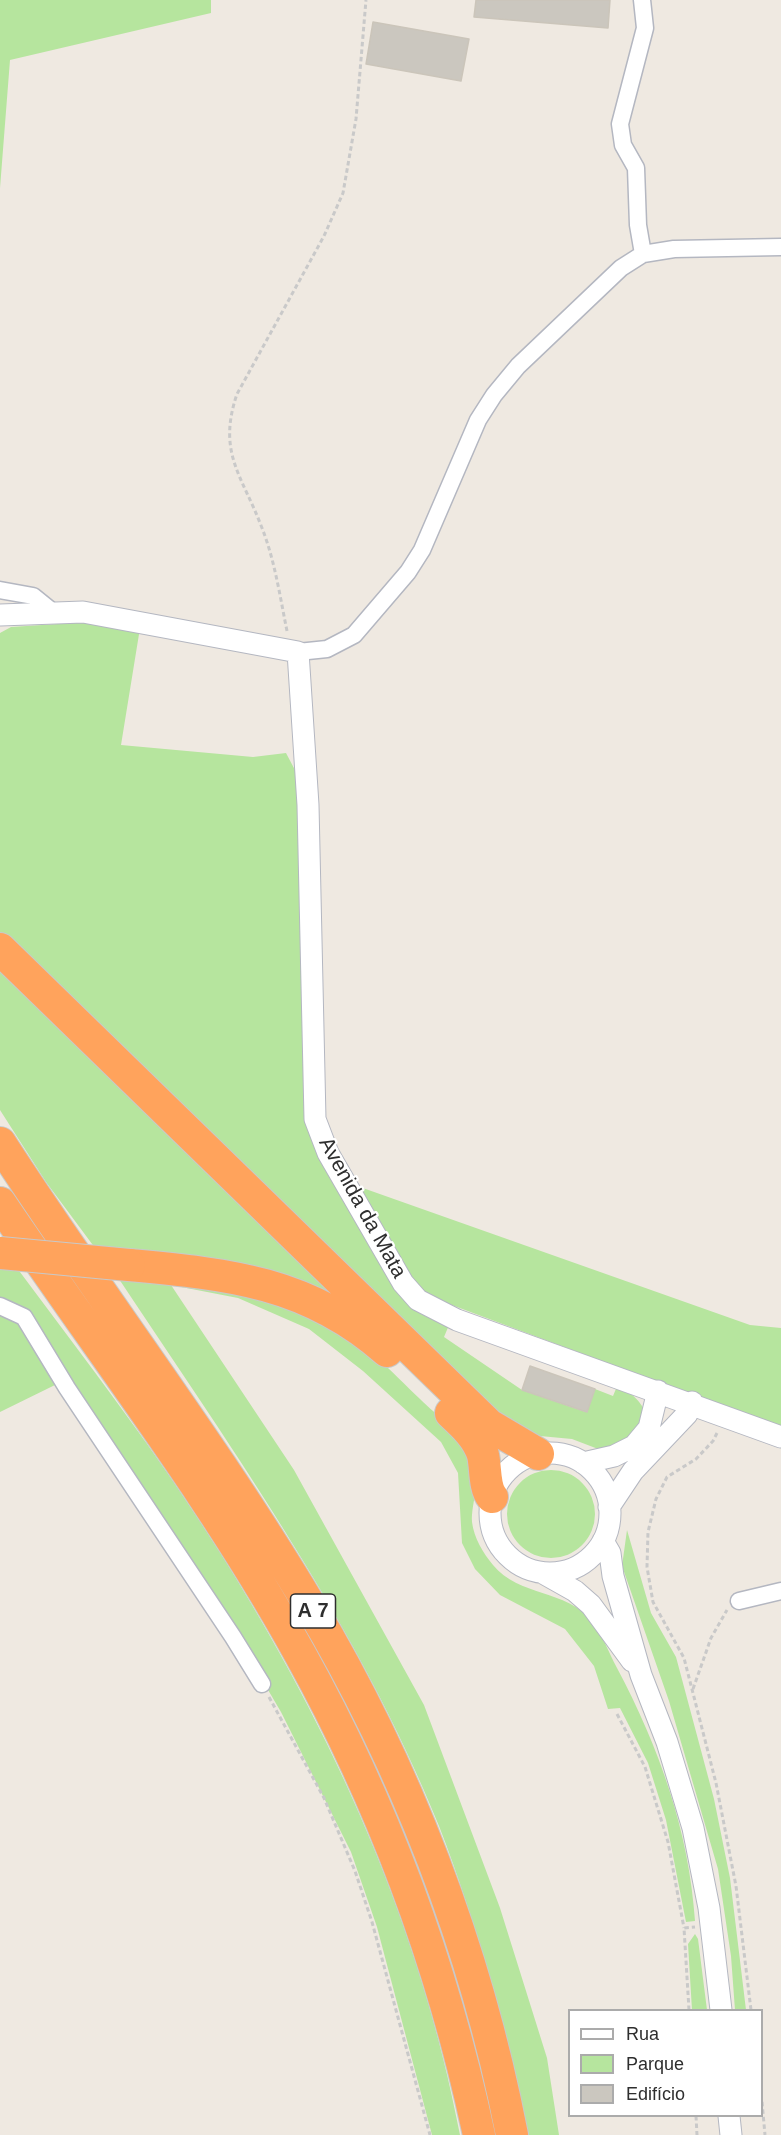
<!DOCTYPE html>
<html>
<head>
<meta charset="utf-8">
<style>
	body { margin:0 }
	#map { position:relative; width:781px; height:2135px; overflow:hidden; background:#efe9e1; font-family:Helvetica,sans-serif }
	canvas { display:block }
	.legend { position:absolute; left:568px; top:2009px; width:195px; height:108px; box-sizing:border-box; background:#fff; border:2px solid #ababab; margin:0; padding:8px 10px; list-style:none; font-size:18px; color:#2e2e2e }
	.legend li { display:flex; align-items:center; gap:12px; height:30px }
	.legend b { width:30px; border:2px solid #ababab }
</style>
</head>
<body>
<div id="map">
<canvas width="781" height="2135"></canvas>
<ul class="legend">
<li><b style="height:8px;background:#fff"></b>Rua</li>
<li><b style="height:16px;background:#b6e59e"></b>Parque</li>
<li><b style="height:16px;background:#cbc7bf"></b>Edifício</li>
</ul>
</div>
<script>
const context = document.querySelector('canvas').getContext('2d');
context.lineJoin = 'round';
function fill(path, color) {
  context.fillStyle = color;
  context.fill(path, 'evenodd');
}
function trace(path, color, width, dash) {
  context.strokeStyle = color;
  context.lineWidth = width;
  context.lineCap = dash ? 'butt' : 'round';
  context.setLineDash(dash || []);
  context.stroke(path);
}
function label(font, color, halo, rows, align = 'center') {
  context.font = font + ' Helvetica,sans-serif';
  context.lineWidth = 4.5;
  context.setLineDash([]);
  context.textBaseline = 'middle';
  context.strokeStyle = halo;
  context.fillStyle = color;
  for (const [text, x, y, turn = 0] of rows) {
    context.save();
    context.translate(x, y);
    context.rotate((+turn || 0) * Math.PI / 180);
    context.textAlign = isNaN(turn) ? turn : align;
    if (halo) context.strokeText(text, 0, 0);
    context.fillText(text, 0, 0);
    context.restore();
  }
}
fill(new Path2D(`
	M0 0H211V13L10 60 0 188Z
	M89 622 140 628 121 745 253 757 286 753 296 772 304 865 310 1130 395 1290 425 1316 449 1325 444 1337 522 1390 586 1412 595 1389 613 1396 618 1384C627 1389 647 1406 646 1417 646 1423 640 1431 638 1436L606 1452 572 1439 540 1436 518 1429 493 1414 0 934V633L11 627Z
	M0 960 324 1277 346 1312 98 1252 46 1182 0 1110Z
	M360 1187 750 1325 781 1328V1428L425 1295 406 1275Z
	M0 1266 17 1268C87 1362 159 1455 221 1554 333 1733 421 1927 460 2135H432L377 1927 351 1852 281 1712 227 1620 21 1311 0 1297Z
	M119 1279C157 1284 197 1284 235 1291 254 1294 308 1313 326 1322 362 1340 391 1371 420 1399 437 1416 466 1436 475 1460 482 1480 471 1502 472 1522 474 1538 483 1553 493 1565 519 1597 566 1589 592 1621 602 1634 609 1653 617 1668 659 1747 689 1831 695 1921L686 1922 666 1820 648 1763 620 1708 608 1709 594 1666 565 1629 500 1595 475 1569 462 1543 458 1473 441 1442 363 1371 309 1329 238 1298 171 1285 294 1470 424 1705 500 1908 547 2058 559 2135H529C504 2030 478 1926 439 1826 360 1629 236 1455 119 1279Z
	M0 1315 16 1321 55 1385 0 1412Z
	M507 1514a44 44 0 1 1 88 0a44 44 0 1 1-88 0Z
	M627 1530 651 1613 676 1657 714 1799 730 1878 746 2010H735L731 1956 718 1869 669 1701 622 1566Z
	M695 1934 698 1939 707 2010H692L688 1944Z`), '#b6e59e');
const building = new Path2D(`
	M476 0H610L608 28 474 17Z
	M373 22 469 39 461 81 366 64Z
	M530 1366 595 1389 587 1412 522 1390Z`);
fill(building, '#cbc7bf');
trace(building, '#cbc5ba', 1.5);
const minor = new Path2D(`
	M642 0 645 28 620 124 623 145 636 168 638 225 643 254
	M0 590 33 596 54 613
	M298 652 327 649 354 635 408 572 422 550 478 420 494 395 518 366 621 268 643 254 674 249 781 247
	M0 1306 24 1317 67 1388 233 1637 262 1684
	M739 1601 781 1591`);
const tertiary = new Path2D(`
	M0 615 83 612 298 652 308 805 315 1119 328 1153 403 1283 418 1300 457 1320 781 1437
	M490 1513a60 60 0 1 1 120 0a60 60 0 1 1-120 0Z
	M583 1463 614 1456 634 1446 649 1428 658 1391
	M609 1507 633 1471 687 1414 692 1402
	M603 1541 610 1553 613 1576 641 1675 667 1742 693 1828 709 1908 721 2010
	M543 1573 575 1591 591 1605 632 1661
	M729 2116 731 2135`);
const motorway = new Path2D(`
	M0 949 489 1425 538 1454
	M0 1143C100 1298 214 1445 309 1604 406 1766 476 1949 512 2135
	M0 1203C101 1353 213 1496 300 1654 384 1805 443 1967 479 2135
	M129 1265C229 1274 309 1282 387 1351
	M451 1413C464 1425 478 1438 483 1455 486 1468 484 1487 492 1497`);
trace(minor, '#b4b7c1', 19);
trace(tertiary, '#b4b7c1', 23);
trace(motorway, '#c9c9c9', 34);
trace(new Path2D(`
	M287 631C280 597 275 561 262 528 242 475 217 453 237 394L324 236 343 193 356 119 366 0
	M717 1433 713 1441 696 1459 667 1477 656 1499 648 1532 647 1567 653 1602 684 1658 716 1783 736 1886 751 2010
	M693 1689 711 1638 727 1610
	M269 1697 324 1798 355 1871 372 1922 430 2135
	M617 1714 645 1767 668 1842 684 1928
	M689 2010 684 1928 695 1927
	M762 2102 765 2135
	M696 2116 697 2135`), '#c9c9c9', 3, [4.5, 3]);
trace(minor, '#fff', 16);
trace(tertiary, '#fff', 21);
trace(motorway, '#ffa35c', 32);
const motorwayBridge = new Path2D(`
	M0 1253 129 1265`);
trace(motorwayBridge, '#c9c9c9', 34, []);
trace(motorwayBridge, '#ffa35c', 32);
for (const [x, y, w] of [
	[313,1611,45]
]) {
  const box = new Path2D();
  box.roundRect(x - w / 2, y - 17, w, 34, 4.5);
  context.fillStyle = '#fff';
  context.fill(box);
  trace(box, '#2e2e2e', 1.5);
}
label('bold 20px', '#2e2e2e', null, [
	["A 7",313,1611]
]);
label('21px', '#2e2e2e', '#fff', [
	["Avenida da Mata",362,1208,61]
]);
</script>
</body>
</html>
